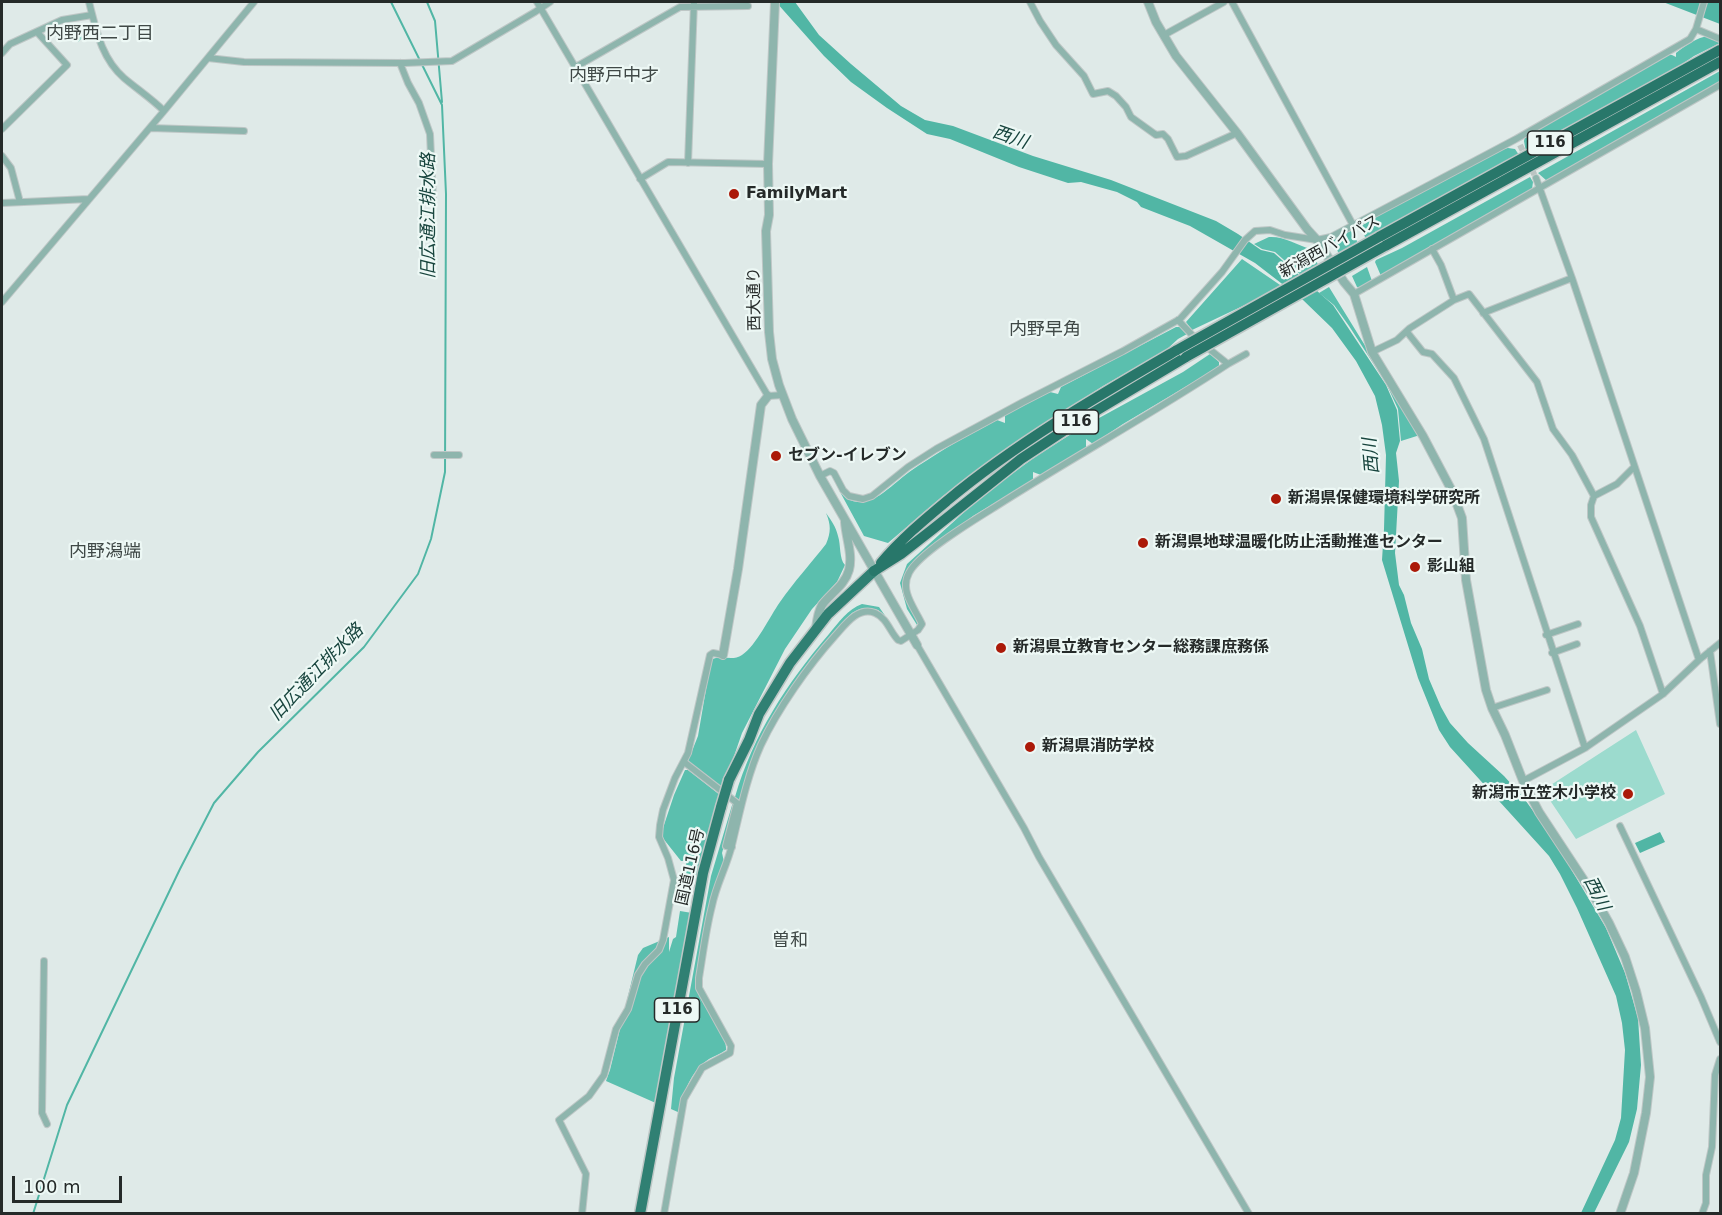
<!DOCTYPE html>
<html>
<head>
<meta charset="utf-8">
<style>
	body { margin:0 }
	#map { position:relative; width:1722px; height:1215px; overflow:hidden; background:#dfeae8; font-family:"DejaVu Sans",sans-serif }
	canvas { display:block }
	.frame { position:absolute; inset:0; border:3px solid #252a29; pointer-events:none }
	.scale { position:absolute; left:12px; top:1176px; width:110px; height:27px; box-sizing:border-box; border:3px solid #252a29; border-top:0; padding-left:8px; font-size:18px; line-height:21px; white-space:nowrap; color:#252a29; -webkit-text-stroke:4px #edf8f5; paint-order:stroke }
</style>
</head>
<body>
<div id="map">
<canvas width="1722" height="1215"></canvas>
<div class="frame"></div>
<div class="scale">100 m</div>
</div>
<script>
const context = document.querySelector('canvas').getContext('2d');
context.lineJoin = 'round';
function fill(path, color) {
  context.fillStyle = color;
  context.fill(path, 'evenodd');
}
function trace(path, color, width, dash) {
  context.strokeStyle = color;
  context.lineWidth = width;
  context.lineCap = dash ? 'butt' : 'round';
  context.setLineDash(dash || []);
  context.stroke(path);
}
function label(font, color, halo, rows, align = 'center') {
  context.font = font + ' "DejaVu Sans","Noto Sans JP",sans-serif';
  context.lineWidth = 4.5;
  context.setLineDash([]);
  context.textBaseline = 'middle';
  context.strokeStyle = halo;
  context.fillStyle = color;
  for (const [text, x, y, turn = 0] of rows) {
    context.save();
    context.translate(x, y);
    context.rotate((+turn || 0) * Math.PI / 180);
    context.textAlign = isNaN(turn) ? turn : align;
    if (halo) context.strokeText(text, 0, 0);
    context.fillText(text, 0, 0);
    context.restore();
  }
}
fill(new Path2D(`
	M63 23 88 24 92 30 78 42 63 27Z
	M1636 730 1665 794 1576 839 1543 790Z`), '#9cdbce');
fill(new Path2D(`
	M1709 36 1720 40V43L1694 56 1657 81 1526 152 1524 141 1525 137 1669 55H1672L1676 57V53C1685 46 1697 37 1709 36Z
	M1720 71V82L1547 181 1538 173Z
	M1508 148 1515 149 1519 155 1366 241 1362 226 1366 222 1503 149Z
	M1530 177 1533 182 1532 189 1523 196 1381 276 1375 262 1376 260 1402 248Z
	M1350 231 1354 232 1358 245 1340 255 1333 244V240Z
	M1269 237C1284 236 1296 245 1311 249L1319 267 1302 276 1275 252 1262 249 1254 244Z
	M1242 259 1283 287 1192 330 1186 322Z
	M1367 267 1372 281 1360 288 1357 287 1352 276Z
	M1329 287 1420 435 1401 441 1398 409 1386 383 1349 326 1334 305 1319 293Z
	M1176 327H1180L1187 334 1178 339 1165 351 1103 386 1020 440 943 496 888 543 864 536 839 490C846 500 855 504 867 501 879 498 889 488 898 481 908 472 921 464 932 457 953 443 975 432 997 420L1005 423V415L1050 392 1058 394 1061 387Z
	M1210 354 1219 362V367L1123 424 1093 444 1086 439V448L1041 475 1033 472V480L973 516 910 566C896 589 908 603 919 624V626L917 625 907 609 900 583 907 564 983 495 1035 457 1079 429 1183 372Z
	M826 513C831 520 836 527 838 536 841 545 839 559 845 565L837 582 812 609 785 649 742 733 723 788 690 764 688 761 698 736 711 660C721 654 732 662 742 655 756 646 770 616 780 602 794 582 811 563 826 544 831 532 831 525 826 513Z
	M862 604 879 607 886 617 878 610 865 608 860 609 852 613 833 634 773 718 741 802 735 797C753 735 787 683 829 634 838 623 848 609 862 604Z
	M685 770H688L720 795 697 881 685 879 686 863 684 861H681L662 837V831L674 795Z
	M733 802 735 807 722 853 724 862 697 986C698 990 698 995 701 999 707 1012 728 1037 726 1050 720 1054 714 1056 709 1059 690 1072 683 1093 680 1113L671 1109 674 1078 711 876Z
	M680 911 692 913 658 1104 606 1081 610 1070 638 955 643 948 669 937V952L673 939 676 937Z`), '#5bbfae');
fill(new Path2D(`
	M776 2H795L819 35 851 64 901 106 925 120 953 126 1033 156 1111 180 1216 221 1238 234 1261 250 1274 253 1333 305 1386 385 1397 410 1400 441 1396 453 1399 481 1395 553 1399 585 1404 595 1411 623 1422 649 1429 679 1441 707 1450 723 1468 743 1504 776 1523 797 1572 865 1571 869 1606 928 1625 973 1638 1018 1641 1065 1637 1109 1629 1142 1594 1213H1581L1615 1140 1621 1118 1625 1050 1622 1023 1616 996 1577 908 1560 874 1549 856 1450 747 1439 730 1418 678 1382 560 1384 529 1386 455 1382 425 1375 396 1356 361 1332 328 1303 300 1255 263 1190 226 1141 207 1137 202 1117 192 1081 182 1068 183 1019 167 950 139 927 134 887 108 851 82 824 56Z
	M1663 2H1720V24Z
	M1660 832 1665 842 1640 853 1635 843Z`), '#51b6a5');
trace(new Path2D(`
	M427 2 435 21 442 102
	M33 1214 67 1105 180 869 214 803 258 752 364 647 418 574 431 539 445 472 446 194 442 105 391 2`), '#51b6a5', 2);
trace(new Path2D(`
	M1520 145 1536 178`), '#bac4c2', 6, [6, 3]);
const minor = new Path2D(`
	M89 2C96 29 101 58 124 78 137 89 152 99 164 111
	M537 2 768 396 783 395
	M1030 2 1040 21 1056 45 1084 76 1093 94 1108 91 1116 96 1126 107 1131 117 1156 135 1163 134 1168 139 1177 157 1186 156 1237 133
	M1232 2 1353 225
	M1696 29 1720 39
	M1164 35 1224 2
	M2 53 10 44 62 20 92 15
	M208 58 244 62 405 63 452 61 535 12 550 2
	M400 63 408 83 419 103 430 134 433 200
	M574 68 680 7 748 6
	M150 128 244 131
	M2 129 67 65 37 32
	M2 156 11 168 20 202
	M688 163 694 2
	M1536 178 1572 278 1699 660
	M640 179 668 162 768 164
	M2 203 89 199
	M1432 249 1441 265 1454 300
	M1354 294 1720 85
	M2 302 164 111 254 2
	M1483 313 1572 278
	M1407 332 1423 352 1432 354 1454 378 1484 439 1585 748
	M1372 352 1397 340 1410 328 1454 300 1469 294 1537 382 1553 429 1572 455 1594 496
	M1228 364 1246 354
	M434 455H459
	M1634 467 1617 484 1594 496 1591 505V517L1640 626 1663 694
	M820 476 830 471 834 473 843 490 849 496 863 499 872 496 908 467 936 449 1023 402 1123 351 1180 319 1222 272 1245 240 1255 231 1270 230 1285 235 1317 240 1331 237 1516 139 1690 39 1696 29 1704 2
	M1546 635 1578 624
	M917 645 1024 828 1039 857 1249 1214
	M1710 651 1720 724
	M1552 653 1577 644
	M1492 708 1547 690
	M684 762 737 803 726 846 732 847
	M1523 781 1585 748 1663 694 1699 660 1720 643
	M1620 826 1701 997 1720 1042
	M44 961 42 1113 47 1124
	M582 1214 586 1174 559 1120 589 1096 604 1075 616 1029 628 1009 638 975 645 964 659 950 663 940 674 880 668 858 659 837 660 825 663 810 675 778 688 753 710 655 713 653 723 655
	M664 1214 684 1099 702 1068 730 1053 731 1046 699 988V978C703 954 706 929 712 906 716 885 727 866 732 845 740 812 747 776 761 745 778 709 808 666 835 636 845 625 858 606 875 613 887 618 890 632 898 640L901 641 918 630 922 624 920 620C913 606 900 590 909 573 919 553 974 520 995 507 1072 458 1152 414 1228 364L1193 336 1178 320
	M1702 1214 1706 1203V1175L1712 1147 1715 1075 1720 1059`);
const tertiary = new Path2D(`
	M775 2 768 164 769 215 766 231 769 332 772 359 779 385 792 419 820 476 917 645
	M1148 2 1156 22 1176 56 1237 133 1307 229 1317 240 1344 282 1354 294 1372 352 1423 436 1452 491 1462 518 1466 580 1486 690 1492 708 1505 735 1523 781 1539 812 1591 891 1609 923 1625 957 1636 991 1645 1028 1650 1077 1646 1113 1634 1173 1620 1214
	M816 628C817 620 818 612 822 605 831 593 845 585 849 570 853 554 846 538 845 522
	M723 655 738 569 761 405 768 396`);
const trunk = new Path2D(`
	M729 780 749 740 759 714 790 663 828 614 874 571
	M640 1214 703 873 721 807`);
const motorway = new Path2D(`
	M1379 237 1720 50
	M1385 246 1720 62
	M881 563C901 539 924 520 948 500 1018 442 1098 396 1177 350
	M874 571 901 554 933 529 1021 459 1074 424 1186 357`);
trace(minor, '#bec7c6', 8);
trace(tertiary, '#bec7c6', 10);
trace(trunk, '#bec7c6', 13);
trace(motorway, '#bec7c6', 13);
trace(minor, '#8eb5ad', 6);
trace(tertiary, '#8eb5ad', 8);
trace(trunk, '#308073', 10);
trace(motorway, '#28776a', 10);
const trunkBridge = new Path2D(`
	M721 807 729 780`);
const motorwayBridge = new Path2D(`
	M1177 350 1379 237
	M1186 357 1385 246`);
trace(trunkBridge, '#bec7c6', 13, []);
trace(motorwayBridge, '#bec7c6', 13, []);
trace(trunkBridge, '#308073', 10);
trace(motorwayBridge, '#28776a', 10);
for (const [x, y, r, color] of [
	[734,194,6,"#ab1a09"],
	[776,456,6,"#ab1a09"],
	[1276,499,6,"#ab1a09"],
	[1143,543,6,"#ab1a09"],
	[1415,567,6,"#ab1a09"],
	[1001,648,6,"#ab1a09"],
	[1030,747,6,"#ab1a09"],
	[1628,794,6,"#ab1a09"]
]) {
  const dot = new Path2D();
  dot.arc(x, y, r, 0, 2 * Math.PI);
  context.fillStyle = color;
  context.fill(dot);
  trace(dot, '#edf8f5', 2);
}
for (const [x, y, w] of [
	[1550,143,45],
	[1076,422,45],
	[677,1010,45]
]) {
  const box = new Path2D();
  box.roundRect(x - w / 2, y - 12, w, 24, 4.5);
  context.fillStyle = '#edf8f5';
  context.fill(box);
  trace(box, '#252a29', 1.5);
}
label('bold 15px', '#252a29', null, [
	["116",1550,143],
	["116",1076,422],
	["116",677,1010]
]);
label('bold 16px', '#252a29', '#edf8f5', [
	["FamilyMart",746,194],
	["セブン-イレブン",788,456],
	["新潟県保健環境科学研究所",1288,499],
	["新潟県地球温暖化防止活動推進センター",1155,543],
	["影山組",1427,567],
	["新潟県立教育センター総務課庶務係",1013,648],
	["新潟県消防学校",1042,747],
	["新潟市立笠木小学校",1616,794,"right"]
], 'left');
label('16px', '#252a29', '#edf8f5', [
	["新潟西バイパス",1330,247,-29],
	["西大通り",755,299,-91],
	["国道116号",691,867,-77]
]);
label('18px', '#404947', '#edf8f5', [
	["内野西二丁目",100,34],
	["内野戸中才",614,76],
	["内野早角",1045,330],
	["内野潟端",105,552],
	["曽和",790,941]
]);
label('italic 18px', '#18453e', '#edf8f5', [
	["西川",1010,138,19],
	["旧広通江排水路",429,216,-90],
	["西川",1372,456,-95],
	["旧広通江排水路",317,673,-46],
	["西川",1596,894,63]
]);
</script>
</body>
</html>
